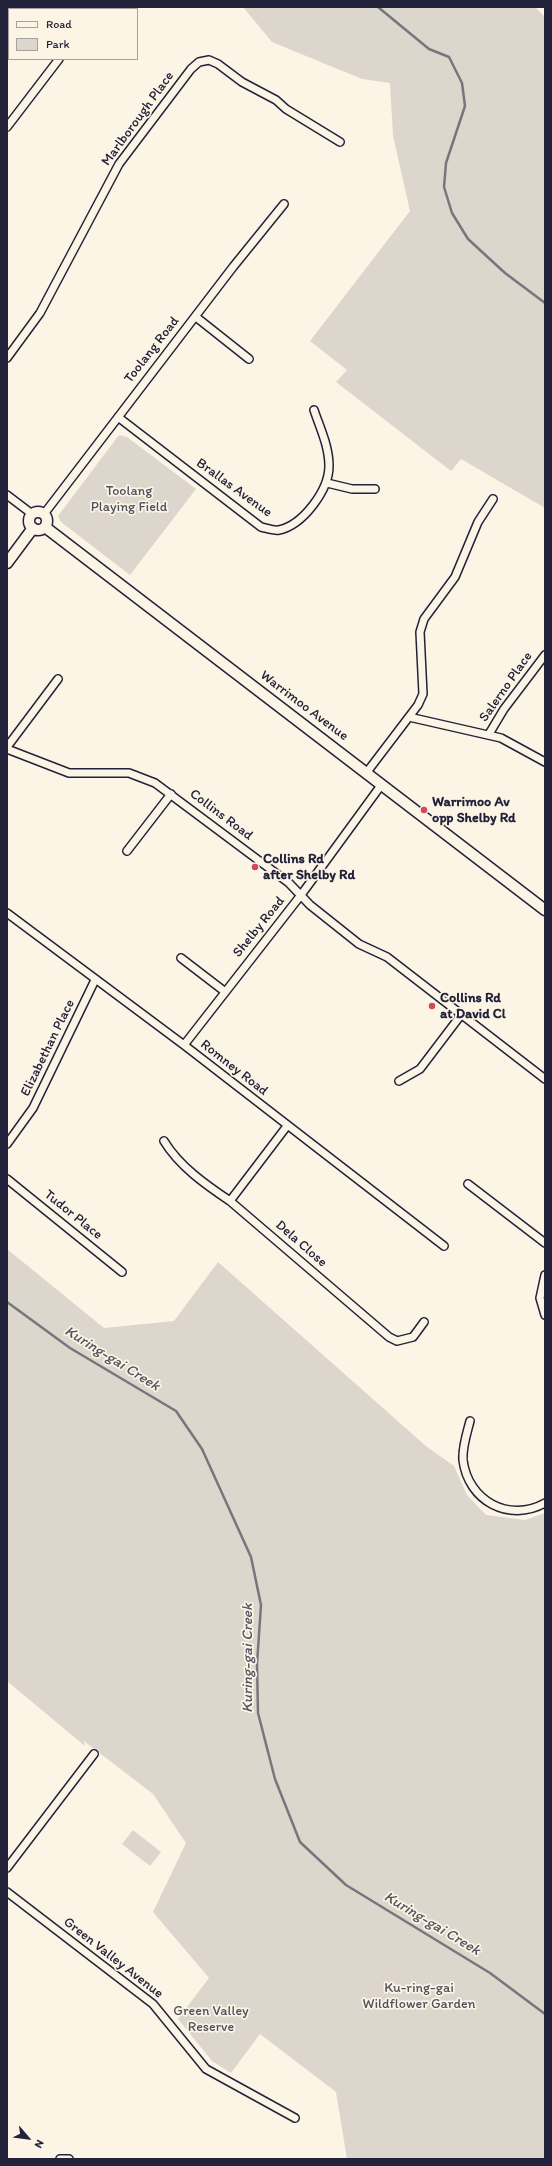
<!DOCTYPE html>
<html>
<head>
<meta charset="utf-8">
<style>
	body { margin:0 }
	#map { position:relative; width:552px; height:2166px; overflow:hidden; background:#fcf5e5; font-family:Itim,sans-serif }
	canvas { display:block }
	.frame { position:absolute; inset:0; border:8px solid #22223b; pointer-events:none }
	.legend { position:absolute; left:8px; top:8px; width:130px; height:52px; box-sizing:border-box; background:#fcf5e5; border:1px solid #a5a1a1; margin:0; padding:5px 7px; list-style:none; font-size:12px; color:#22223b }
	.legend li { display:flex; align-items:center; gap:8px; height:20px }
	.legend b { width:20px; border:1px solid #a5a1a1 }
	.north { position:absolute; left:8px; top:2118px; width:40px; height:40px; -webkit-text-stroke:3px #fcf5e5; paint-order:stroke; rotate:118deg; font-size:11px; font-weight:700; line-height:16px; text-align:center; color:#22223b }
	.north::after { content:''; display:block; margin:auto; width:14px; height:18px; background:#22223b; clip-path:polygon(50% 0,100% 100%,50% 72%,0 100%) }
</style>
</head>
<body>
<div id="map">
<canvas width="552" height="2166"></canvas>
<div class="frame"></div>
<ul class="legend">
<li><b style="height:5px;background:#fcf5e5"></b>Road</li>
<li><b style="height:11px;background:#dcd6cc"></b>Park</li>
</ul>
<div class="north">N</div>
</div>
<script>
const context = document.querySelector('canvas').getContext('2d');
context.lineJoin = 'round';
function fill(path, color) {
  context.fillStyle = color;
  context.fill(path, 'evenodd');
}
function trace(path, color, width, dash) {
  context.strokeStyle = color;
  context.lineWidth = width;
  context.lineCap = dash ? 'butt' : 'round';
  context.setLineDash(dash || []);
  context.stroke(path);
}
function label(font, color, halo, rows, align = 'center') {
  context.font = font + ' Itim,sans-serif';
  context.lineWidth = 3.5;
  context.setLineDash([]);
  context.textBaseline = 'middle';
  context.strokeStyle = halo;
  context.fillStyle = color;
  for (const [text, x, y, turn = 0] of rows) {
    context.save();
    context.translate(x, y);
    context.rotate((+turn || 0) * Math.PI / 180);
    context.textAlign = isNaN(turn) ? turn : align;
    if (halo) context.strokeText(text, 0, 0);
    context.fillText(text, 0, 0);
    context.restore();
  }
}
fill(new Path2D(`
	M243 7H535L545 17V508L461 459 451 471 336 382 347 370 310 341 410 211 393 136 390 83 362 79 272 42Z
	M119 435 127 437 196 489 130 575 61 522 58 516Z
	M7 1249 104 1328 174 1321 218 1262 427 1447 454 1466 467 1495 486 1515 525 1520 545 1513V2159H347L336 2092 260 2034 231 2073 212 2061 178 2019 209 1978 153 1912 186 1843 153 1794 84 1741 85 1746 7 1681Z
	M133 1830 161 1852 150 1866 122 1844Z`), '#dcd6cc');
trace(new Path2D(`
	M378 7 429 49 449 57 462 83 465 106 446 163 444 187 452 213 468 239 505 273 545 303
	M7 1302 70 1348 176 1411 202 1449 251 1557 261 1605 257 1664 258 1713 275 1779 300 1842 346 1885 490 1973 545 2014`), '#78757e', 2.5);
const street = new Path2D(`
	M87 9 88 7
	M7 127 59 59
	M196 317 249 359
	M7 358 40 313 119 164 191 69 199 62 209 60 218 64 242 82 276 100 286 109 340 142
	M118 417 261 527C266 528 274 531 279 530 303 525 329 490 329 466 329 446 320 428 314 410
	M327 483 352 489H375
	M7 495 32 514
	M44 514 233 267 284 204
	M409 717 501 738 545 762
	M489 734 504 709 545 655
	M7 747 58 679
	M7 749 69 773H129L155 783 289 883 310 905 359 944 387 957 545 1079
	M367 772 418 705 423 694 420 632 424 619 455 577 478 522 493 499
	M127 851 171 794
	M7 913 184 1045 444 1246
	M181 958 224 991
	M184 1045 301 895 382 784
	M399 1081 420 1069 461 1015
	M164 1141C179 1166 206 1185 230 1201L389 1337 397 1341 413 1337 424 1322
	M7 1144 33 1108 95 980
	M7 1179 122 1272
	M468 1184 545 1243
	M230 1201 287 1126
	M545 1275 540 1298 545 1315
	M470 1421C467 1433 462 1447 463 1460 468 1501 509 1523 545 1503
	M7 1868 94 1754
	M7 1892 153 2004 206 2069 295 2118
	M60 2159H69`);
const secondary = new Path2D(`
	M29 521a9 9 0 1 1 18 0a9 9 0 1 1-18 0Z
	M45 527 545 910
	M7 563 33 528`);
trace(street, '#22223b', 10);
trace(secondary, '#22223b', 13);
trace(street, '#fcf5e5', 7);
trace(secondary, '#fcf5e5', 10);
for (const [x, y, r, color] of [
	[424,810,4,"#d1495b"],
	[255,867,4,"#d1495b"],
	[432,1006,4,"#d1495b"]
]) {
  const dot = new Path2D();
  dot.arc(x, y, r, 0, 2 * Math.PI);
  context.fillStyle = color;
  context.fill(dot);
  trace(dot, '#fcf5e5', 1.5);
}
label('14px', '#22223b', '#fcf5e5', [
	["Marlborough Place",138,119,-54],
	["Toolang Road",152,350,-52],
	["Brallas Avenue",234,488,36],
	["Salerno Place",506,687,-55],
	["Warrimoo Avenue",304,706,37],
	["Collins Road",221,815,37],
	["Shelby Road",259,927,-51],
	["Elizabethan Place",48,1048,-64],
	["Romney Road",234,1068,38],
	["Tudor Place",73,1215,39],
	["Dela Close",301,1244,41],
	["Green Valley Avenue",113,1958,38]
]);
label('14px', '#504f5f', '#fcf5e5', [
	["Toolang",129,491],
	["Playing Field",129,507],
	["Ku-ring-gai",419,1988],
	["Wildflower Garden",419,2004],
	["Green Valley",211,2011],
	["Reserve",211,2027]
]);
label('bold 14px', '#22223b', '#fcf5e5', [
	["Warrimoo Av",432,802],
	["opp Shelby Rd",432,818],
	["Collins Rd",263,859],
	["after Shelby Rd",263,875],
	["Collins Rd",440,998],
	["at David Cl",440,1014]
], 'left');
label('italic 15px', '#545362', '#fcf5e5', [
	["Kuring-gai Creek",112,1359,32],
	["Kuring-gai Creek",248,1658,-90],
	["Kuring-gai Creek",432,1924,31]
]);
</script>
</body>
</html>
